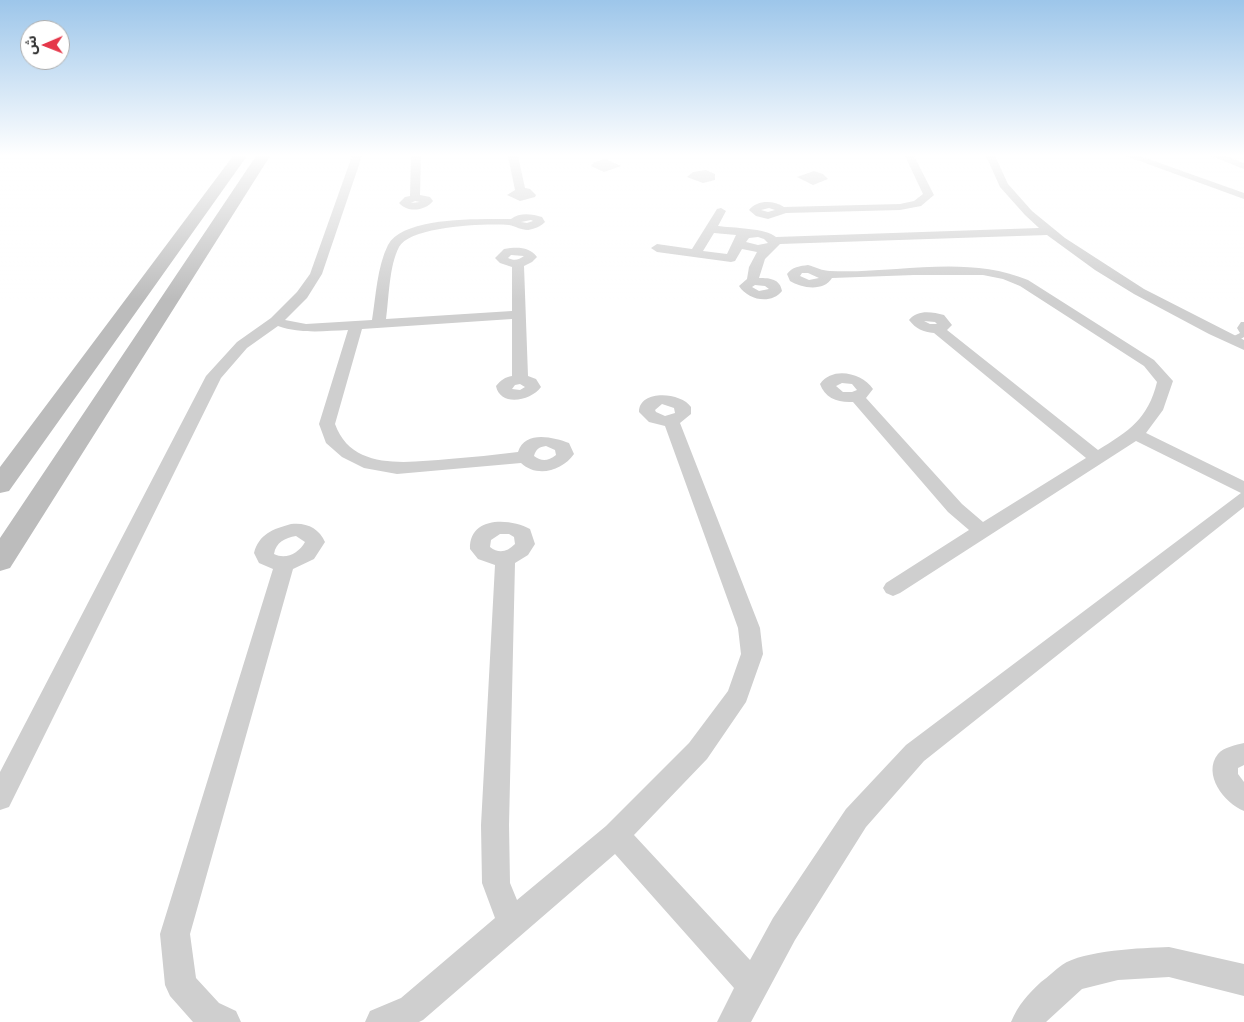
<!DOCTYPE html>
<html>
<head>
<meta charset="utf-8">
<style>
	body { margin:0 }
	#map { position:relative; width:1244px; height:1022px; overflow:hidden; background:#fff; font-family:"Titillium Web","Noto Sans Arabic",sans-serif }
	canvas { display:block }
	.north { position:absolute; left:20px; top:20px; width:50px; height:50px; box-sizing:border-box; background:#fff; border:1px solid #adadad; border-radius:50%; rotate:269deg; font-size:14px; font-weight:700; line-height:20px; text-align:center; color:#323232 }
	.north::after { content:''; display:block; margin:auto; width:18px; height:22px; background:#e5384a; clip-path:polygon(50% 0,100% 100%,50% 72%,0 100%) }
</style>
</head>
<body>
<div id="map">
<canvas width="1244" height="1022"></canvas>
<div class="north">ش</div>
</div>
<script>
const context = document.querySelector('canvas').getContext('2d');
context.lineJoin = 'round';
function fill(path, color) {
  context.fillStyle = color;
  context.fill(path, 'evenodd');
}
fill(new Path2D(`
	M1241 322H1244V337L1236 342H1230V338L1240 333 1237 328Z`), '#cfcfcf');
fill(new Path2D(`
	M352 156H362L322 274 307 298 285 320 306 324 372 320C376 296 377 267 388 245 403 216 482 219 511 219 520 212 532 214 542 217L545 222C540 227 534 229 528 230 521 230 515 226 509 225 487 223 410 226 399 247 389 266 389 298 386 319L512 311V267L500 263 495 258 504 249C516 247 529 246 537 257L532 262 524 266 528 376 536 379 541 387C531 401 500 407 496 386 501 380 505 377 512 376V319L362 329 335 424C352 472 409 462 449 459 472 457 495 455 518 452 525 430 553 437 569 443L574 454C562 471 537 478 521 463L397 474 364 468 342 457 326 443 319 424 348 330C324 331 301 334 278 326L247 348 221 378 9 807 0 810V772L206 376 237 342 271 318 297 292 310 274ZM531 220 533 221 527 223 521 222ZM511 255 524 256C519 260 514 261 508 258ZM520 384 525 387 520 390 512 389 515 385ZM546 446 555 450 556 455C548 461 542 462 534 456 536 449 539 447 546 446Z
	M411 156H421L420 195 430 197 433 201C425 211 408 213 399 203L405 197 410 196ZM415 201 420 202 411 203Z
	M508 156H518L525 188 530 189 536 195 535 197 520 201 507 195 515 190Z
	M905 156H914L934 195 921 206 900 210 786 213 768 219 756 216 749 210C757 200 773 200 784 207L900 204 914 201 923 194ZM769 208 775 210 768 212 761 210Z
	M986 156H995L1008 184 1032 211 1065 238 1144 289 1244 340V350L1209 334 1134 294 1095 270 1047 235 780 244 765 259 759 278C770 278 780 279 782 291 771 305 748 300 739 286L747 279 749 267 757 252 742 249 735 261 731 262 657 252 651 248 657 244 692 249 717 209 721 208 726 211 718 226C732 228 766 228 776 237L1039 228 1025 215 1000 187ZM714 233 736 235 727 254 703 251ZM758 237 764 239 768 243 758 245 746 242 749 238ZM755 285 765 286 769 289 759 291 752 287Z
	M1126 156H1140L1244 193V199Z
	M1211 156H1225L1244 163V169Z
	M606 159 621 166 604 172 591 166 594 162Z
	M706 170 715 174V180L703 183 687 177 693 172Z
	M814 171 823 174 828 179 813 185 797 177Z
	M808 265C815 267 823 271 830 271 896 274 965 254 1028 280L1154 360 1173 381 1163 410 1146 433 1244 481V507L924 761 866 827 795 940 751 1022H717L734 988 615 854 423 1020 419 1022H365L370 1011 401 998 495 918 482 883 481 825 495 565 478 559 470 549C469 516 510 518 530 529L535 544 528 555 515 563 509 825 510 883 517 900 606 826 689 743 728 691 741 654 738 628 665 426 649 422 639 412C639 389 681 392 691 407V414L680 423 760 628 763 654 746 702 707 759 634 835 750 960 773 918 846 809 906 745 1241 493 1136 441 900 593 893 596 886 593 883 588 886 583 969 530 948 512 853 402C838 403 825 398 820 384 833 366 862 373 873 389L866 398 962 504 983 522 1086 458 934 333C923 332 916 329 909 320 918 309 932 312 944 315L952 325 947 330 1098 450C1129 431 1148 419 1157 382L1144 366 1020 286 1003 279 983 275H914L832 278C824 292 801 288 790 281L787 274C792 267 800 266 808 265ZM802 273H808L819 278 809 280 800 276ZM924 321 935 322 937 324H930ZM842 383 852 384 857 390 852 392H843L836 386ZM662 404 674 408 675 413 665 416 656 412 655 410ZM500 534H509L514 537 515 544C507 552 499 554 490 547L491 540Z
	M291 524C306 522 319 528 325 542L314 559 293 569 190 934 196 978 219 1003 236 1011 241 1022H193L170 996 165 985 160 934 273 569 259 563 254 553C259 534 273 529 291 524ZM296 536 305 542C299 553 286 560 274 554 276 542 285 538 296 536Z
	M1244 743V765L1238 768V774L1244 782V811C1224 803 1202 774 1218 754 1224 747 1236 745 1244 743Z
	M1169 947 1244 964V996L1169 977 1118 980 1082 989 1046 1022H1011C1018 1005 1028 994 1041 982 1048 977 1055 970 1062 965 1084 950 1142 948 1169 947Z`), '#cfcfcf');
fill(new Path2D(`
	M233 156H247L9 491 0 493V467Z
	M256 156H270L10 568 0 571V538Z`), '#bcbcbc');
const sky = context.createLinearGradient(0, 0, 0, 299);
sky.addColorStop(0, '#9dc6ea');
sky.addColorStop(0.52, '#fff');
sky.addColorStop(1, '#ffffff00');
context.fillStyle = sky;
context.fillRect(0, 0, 1244, 299);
</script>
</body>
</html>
